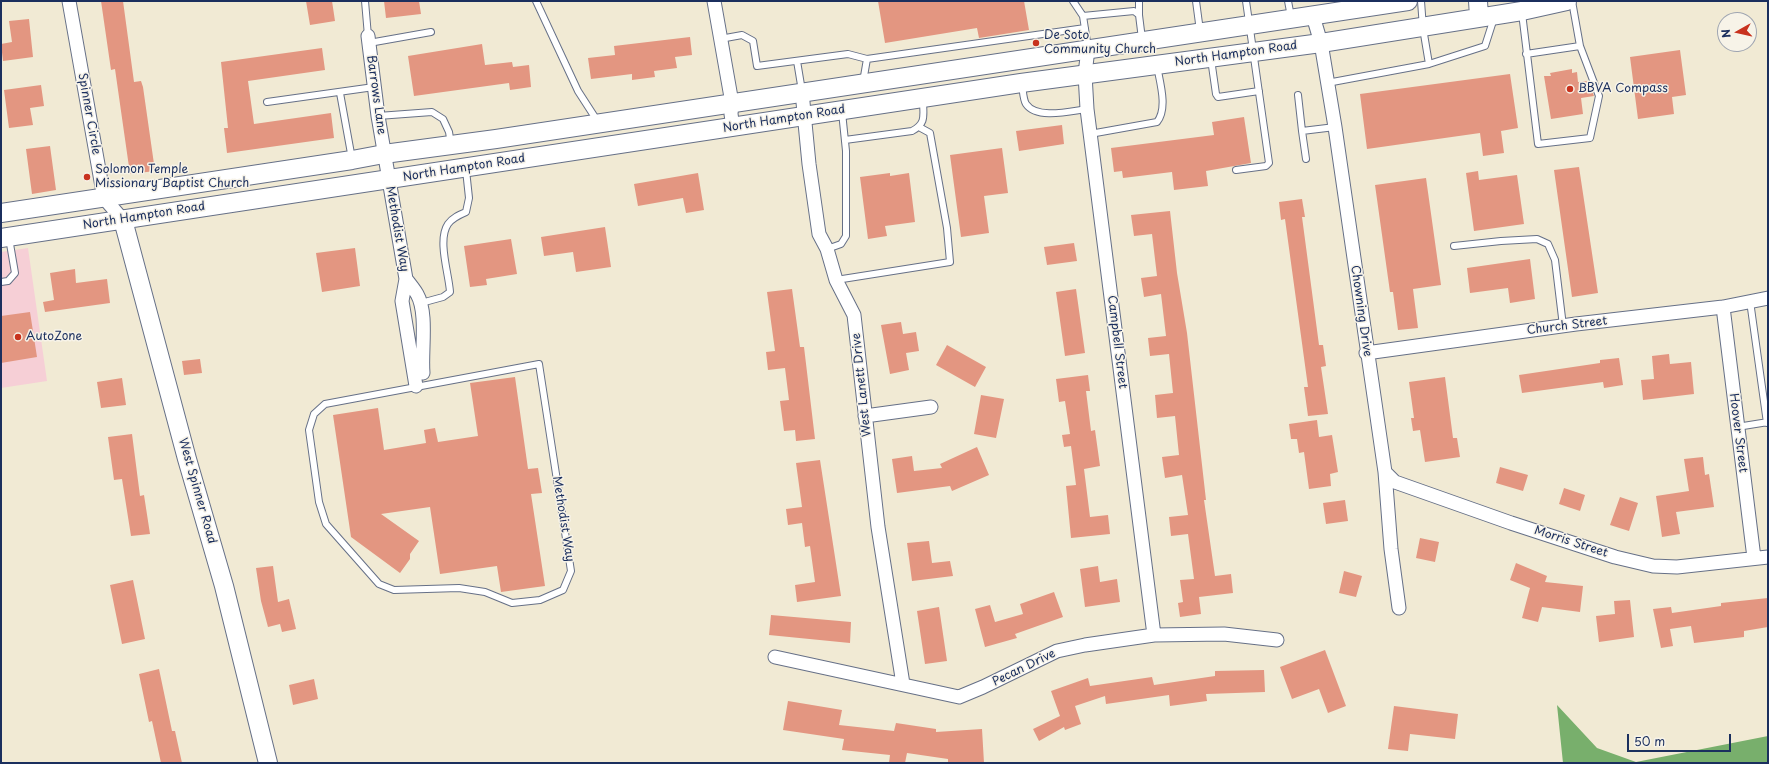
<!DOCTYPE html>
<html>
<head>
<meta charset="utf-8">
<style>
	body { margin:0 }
	#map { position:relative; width:1769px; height:764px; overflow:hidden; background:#f1ead4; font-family:"Playpen Sans",sans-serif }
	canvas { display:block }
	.frame { position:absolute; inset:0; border:2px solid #1b2f5e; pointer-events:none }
	.north { position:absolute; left:1717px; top:12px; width:40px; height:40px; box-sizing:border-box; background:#f7f3e8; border:1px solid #9fa5b1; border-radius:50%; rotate:262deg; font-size:11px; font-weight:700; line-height:16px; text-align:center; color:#1b2f5e }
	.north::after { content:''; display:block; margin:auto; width:14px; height:18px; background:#c8321e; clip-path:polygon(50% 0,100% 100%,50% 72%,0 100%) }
	.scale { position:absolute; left:1627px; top:734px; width:104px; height:18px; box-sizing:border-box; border:2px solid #1b2f5e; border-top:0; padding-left:5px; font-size:12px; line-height:14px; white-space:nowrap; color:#1b2f5e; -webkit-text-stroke:3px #f7f3e8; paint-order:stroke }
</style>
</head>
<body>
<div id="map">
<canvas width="1769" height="764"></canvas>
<div class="frame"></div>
<div class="north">N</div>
<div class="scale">50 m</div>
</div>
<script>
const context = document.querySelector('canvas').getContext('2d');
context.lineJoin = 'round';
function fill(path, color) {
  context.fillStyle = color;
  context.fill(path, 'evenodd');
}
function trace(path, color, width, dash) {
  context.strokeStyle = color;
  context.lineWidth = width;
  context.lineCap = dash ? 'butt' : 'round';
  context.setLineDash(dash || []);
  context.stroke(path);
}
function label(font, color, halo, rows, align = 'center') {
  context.font = font + ' "Playpen Sans",sans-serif';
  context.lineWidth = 3;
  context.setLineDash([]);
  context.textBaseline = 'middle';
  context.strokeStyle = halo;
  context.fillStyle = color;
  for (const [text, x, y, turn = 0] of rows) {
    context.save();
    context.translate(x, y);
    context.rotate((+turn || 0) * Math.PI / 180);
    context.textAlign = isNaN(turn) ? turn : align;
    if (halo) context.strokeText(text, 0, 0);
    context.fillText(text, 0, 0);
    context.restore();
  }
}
fill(new Path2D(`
	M28 248 47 381 1 388V252Z`), '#f6cfd6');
fill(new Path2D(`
	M1557 705 1597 748 1636 762 1768 736V763H1563Z`), '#78af6c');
fill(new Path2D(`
	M101 1H123L134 82 141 81 143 87 155 171 130 174 115 69 111 70Z
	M306 1H332L335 21 310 25Z
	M384 1H419L421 14 386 18Z
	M878 1H1024L1029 30 979 38 977 28 885 43Z
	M29 19 33 57 3 61 1 44 12 42 9 21Z
	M690 37 692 55 675 57 677 68 654 71 655 77 632 80V74L591 79 588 58 615 55 614 46Z
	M482 44 485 65 512 62 513 67 529 65 531 87 510 90 509 83 414 96 408 56Z
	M322 48 325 70 248 81 254 124 331 113 334 138 227 153 224 128H228L221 62Z
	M1680 50 1686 95 1672 97 1674 114 1638 119 1630 57Z
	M1572 69V73L1577 72 1578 82 1588 81 1594 96 1581 98 1583 114 1551 119 1544 76H1551L1550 73Z
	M1510 74 1518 128 1501 131 1504 153 1483 156 1480 133 1367 149 1360 94Z
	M41 85 44 106 30 108 33 125 9 128 4 90Z
	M1244 117 1251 163 1206 171 1208 186 1174 190 1172 172 1123 178 1122 171 1114 172 1111 148 1214 135 1212 122Z
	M1062 125 1064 144 1019 151 1016 131Z
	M50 146 56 190 32 194 26 149Z
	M1002 148 1008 193 984 196 989 233 961 237 950 155Z
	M1579 167 1598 293 1572 297 1554 170Z
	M1478 171 1479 180 1517 175 1524 224 1474 231 1466 173Z
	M698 173 704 210 686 213 683 198 638 206 634 184Z
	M890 173V176L909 173 915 222 885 226 887 236 868 239 860 177Z
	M1426 178 1441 285 1413 289 1418 328 1398 330 1393 292H1390L1375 185Z
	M1302 199 1305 217H1302L1319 345H1323L1326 366 1321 367 1328 414 1308 416 1304 387H1308L1285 219 1281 220 1279 202Z
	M1170 211 1177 273 1187 333 1206 500H1204L1215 576 1231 574 1233 593 1199 597 1201 614 1180 617 1178 603 1183 602 1180 580 1194 579 1188 534 1171 536 1169 517 1188 515 1182 475 1165 478 1162 457 1179 455 1175 416 1157 418 1155 395 1173 393 1169 354 1150 356 1148 338 1166 336 1161 294 1144 297 1141 278 1157 276 1152 234 1134 236 1131 215Z
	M605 227 611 267 576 272 573 252 544 256 541 237Z
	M511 239 517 274 486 279 487 285 470 287 464 246Z
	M1074 243 1077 261 1047 265 1044 247Z
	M355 248 360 286 322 292 316 253Z
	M1530 259 1535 299 1510 303 1508 288 1470 293 1467 268Z
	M75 269 76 283 107 279 110 303 45 312 43 302 54 300 50 273Z
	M792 289 800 347H804L815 439 796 441 795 430 784 431 780 401 789 400 785 368 768 370 766 352 775 351 767 292Z
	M1076 289 1085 353 1065 356 1056 292Z
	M30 312 37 357 1 363V316Z
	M901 322 903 334 916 332 919 351 906 353 909 370 890 374 881 325Z
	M947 345 986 367 975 387 936 365Z
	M1669 354 1670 364 1691 362 1694 394 1643 400 1641 380 1654 379 1652 356Z
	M1619 358 1623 385 1604 388 1603 382 1522 393 1519 375 1600 363V360Z
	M200 359 202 373 184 375 182 361Z
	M1088 375 1090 391H1086L1091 431 1095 430 1100 466 1084 469 1090 517 1108 515 1110 534 1071 538 1066 486 1076 485 1071 446 1064 447 1062 435 1070 434 1065 401 1059 402 1056 379Z
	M515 377 528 469 538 468 542 493 531 494 545 586 501 592 497 566 440 574 430 507 381 514 419 541 410 554V559L400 573 351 537 333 415 378 408 384 450 426 443 424 430 435 428 438 442 478 436 470 383Z
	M1445 377 1453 438H1457L1460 457 1425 462 1420 430 1413 431 1411 418H1414L1409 382Z
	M122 378 126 405 101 408 97 382Z
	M981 395 1004 399 996 438 974 434Z
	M1317 420 1319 437 1332 435 1338 472 1330 474 1331 486 1309 489 1304 452 1299 453 1297 439H1291L1289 424Z
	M132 434 140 496 144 495 150 534 131 536 122 479 114 480 108 437Z
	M977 447 989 475 952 491 950 486 897 493 892 459 912 456 914 471 942 468 940 464Z
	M1703 457 1705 475 1709 474 1714 507 1676 512 1680 534 1662 537 1656 496 1689 491 1684 459Z
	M820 460 841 596 797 602 795 585 815 582 810 546 805 547 802 523 788 525 786 509 802 507 796 463Z
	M1500 467 1528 475 1523 491 1496 483Z
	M1564 488 1585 495 1580 511 1559 504Z
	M1620 497 1638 503 1629 531 1610 525Z
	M1345 500 1348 521 1326 524 1323 503Z
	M1420 538 1439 542 1435 562 1416 558Z
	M929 541 932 563 950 561 953 576 912 581 907 543Z
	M1516 563 1547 576 1545 582 1583 586 1580 612 1542 607 1538 622 1522 618 1530 588 1510 580Z
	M273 566 278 602 289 599 296 629 282 632 280 624 268 627 261 601 256 568Z
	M1098 566 1100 582 1117 579 1120 602 1085 607 1080 569Z
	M1344 571 1362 576 1356 597 1339 593Z
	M133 580 145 639 122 644 110 585Z
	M1054 592 1063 617 1015 634 1017 638 985 647 975 609 990 605 995 622 1023 614 1020 604Z
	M1768 598V627L1744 631V637L1694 643 1691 626 1670 629 1673 646 1661 648 1653 609 1671 607 1672 613 1721 606V603Z
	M1630 600 1634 637 1599 642 1596 616 1615 614 1614 601Z
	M939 607 947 661 925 664 917 611Z
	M771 615 851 622 850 643 769 635Z
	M1325 650 1346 706 1328 713 1319 689 1292 699 1280 667Z
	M159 669 172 731H175L182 763H161L152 721 149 722 139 674Z
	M1264 670 1265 692 1206 694 1207 701 1170 706 1169 695 1106 704 1105 696 1075 706 1081 724 1065 730 1064 727 1039 741 1033 729 1060 716 1051 691 1088 678 1090 686 1152 677 1154 685 1215 676V671Z
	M314 679 318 699 293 705 289 685Z
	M788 701 842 710 839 725 894 731 896 723 936 729V732L982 729 984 763H948V759L907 753 905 763H889L890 755 842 750 844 739 783 730Z
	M1394 706 1458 714 1455 739 1410 734 1408 751 1388 749Z`), '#e39681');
const lane = new Path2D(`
	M365 1 368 36
	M536 1 578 91 598 122
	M1073 1 1083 16
	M1139 1V15
	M1196 1 1200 31
	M1288 1 1291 17
	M1421 1 1423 28 1429 64
	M1522 13 1538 144 1590 138 1599 96 1580 46 1572 1
	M720 39 742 35 753 41 757 66 848 54 867 59
	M369 43 431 32
	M1088 48 1083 16 1134 11 1139 15 1142 39
	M1526 54 1580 46
	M1211 59 1216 94 1218 97 1259 91
	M797 61 802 91
	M863 82 867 59 1085 28
	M1327 83 1429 64 1485 46 1494 18
	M1022 85C1023 90 1023 99 1026 104 1037 120 1071 111 1087 109
	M340 93 352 159
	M1298 95 1302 131 1335 127
	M267 102 374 87
	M378 116 432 112 443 119 449 132 451 144
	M1302 131 1306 159
	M1090 134 1157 122C1168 108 1160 83 1157 66
	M845 140 912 131C927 123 923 115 923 100
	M1236 170 1266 166 1269 163 1246 1
	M1454 246 1501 241 1537 239 1548 244 1555 260 1563 326
	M827 249 841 244 846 236V151L842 112
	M836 280 950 262 947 228 930 133 919 127
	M1 282 8 281 15 273 9 238
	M1750 301 1767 423
	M421 303 443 297 450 292C449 274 437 240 448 224 452 218 459 215 466 212L469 198 466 170
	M539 364 571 571 563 590 540 600 512 603 485 592 459 588 394 590 379 584 326 524 319 502 309 430 314 414 325 404Z
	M1737 427 1768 422`);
const street = new Path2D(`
	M69 1 104 198 123 220
	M714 1 732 103 731 114 733 127
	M1313 16 1321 43 1335 127 1385 472 1391 549 1399 608
	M368 36 378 116 406 279 402 301 416 386
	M1088 49 1085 74 1087 109 1154 635
	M802 92 809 164 819 234 827 249 836 280 854 315 878 527 903 684
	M406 279C410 284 414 289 417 294 428 313 421 351 423 373
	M1723 307 1754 558
	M1366 353 1576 324 1723 307 1768 298
	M865 416 931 407
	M1385 472 1395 482 1511 523 1615 557 1653 566 1677 567 1768 557
	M775 657 959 697 983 687 1057 651 1085 645 1154 635 1224 634 1277 640`);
const secondary = new Path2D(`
	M1478 1 1479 17
	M1 213 352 160 384 154 496 139 1408 1
	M123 220 187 459 224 586 268 763
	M1 238 1021 83 1321 43 1522 11 1567 1`);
trace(lane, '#667087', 8);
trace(street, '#667087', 15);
trace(secondary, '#667087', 20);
trace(lane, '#fff', 6);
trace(street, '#fff', 13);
trace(secondary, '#fff', 18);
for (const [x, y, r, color] of [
	[1036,43,4,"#c8321e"],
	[1570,89,4,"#c8321e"],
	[87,177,4,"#c8321e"],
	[18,337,4,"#c8321e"]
]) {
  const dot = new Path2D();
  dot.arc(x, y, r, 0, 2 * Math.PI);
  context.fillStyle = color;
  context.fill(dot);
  trace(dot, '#f7f3e8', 1.5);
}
label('12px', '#1b2f5e', '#f7f3e8', [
	["De Soto",1044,36],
	["Community Church",1044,50],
	["BBVA Compass",1578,89],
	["Solomon Temple",95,170],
	["Missionary Baptist Church",95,184],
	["AutoZone",26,337]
], 'left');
label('12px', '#1b2f5e', '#f7f3e8', [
	["North Hampton Road",1236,54,-8],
	["Barrows Lane",376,95,82],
	["Spinner Circle",89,114,80],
	["North Hampton Road",784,119,-9],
	["North Hampton Road",464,168,-9],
	["North Hampton Road",144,216,-9],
	["Methodist Way",397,229,80],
	["Chowning Drive",1361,311,82],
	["Church Street",1567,326,-7],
	["Campbell Street",1117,342,83],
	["West Lanett Drive",862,385,-96],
	["Hoover Street",1738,433,83],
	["West Spinner Road",197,491,74],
	["Methodist Way",563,519,81],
	["Morris Street",1571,542,18],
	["Pecan Drive",1024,668,-26]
]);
</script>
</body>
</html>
